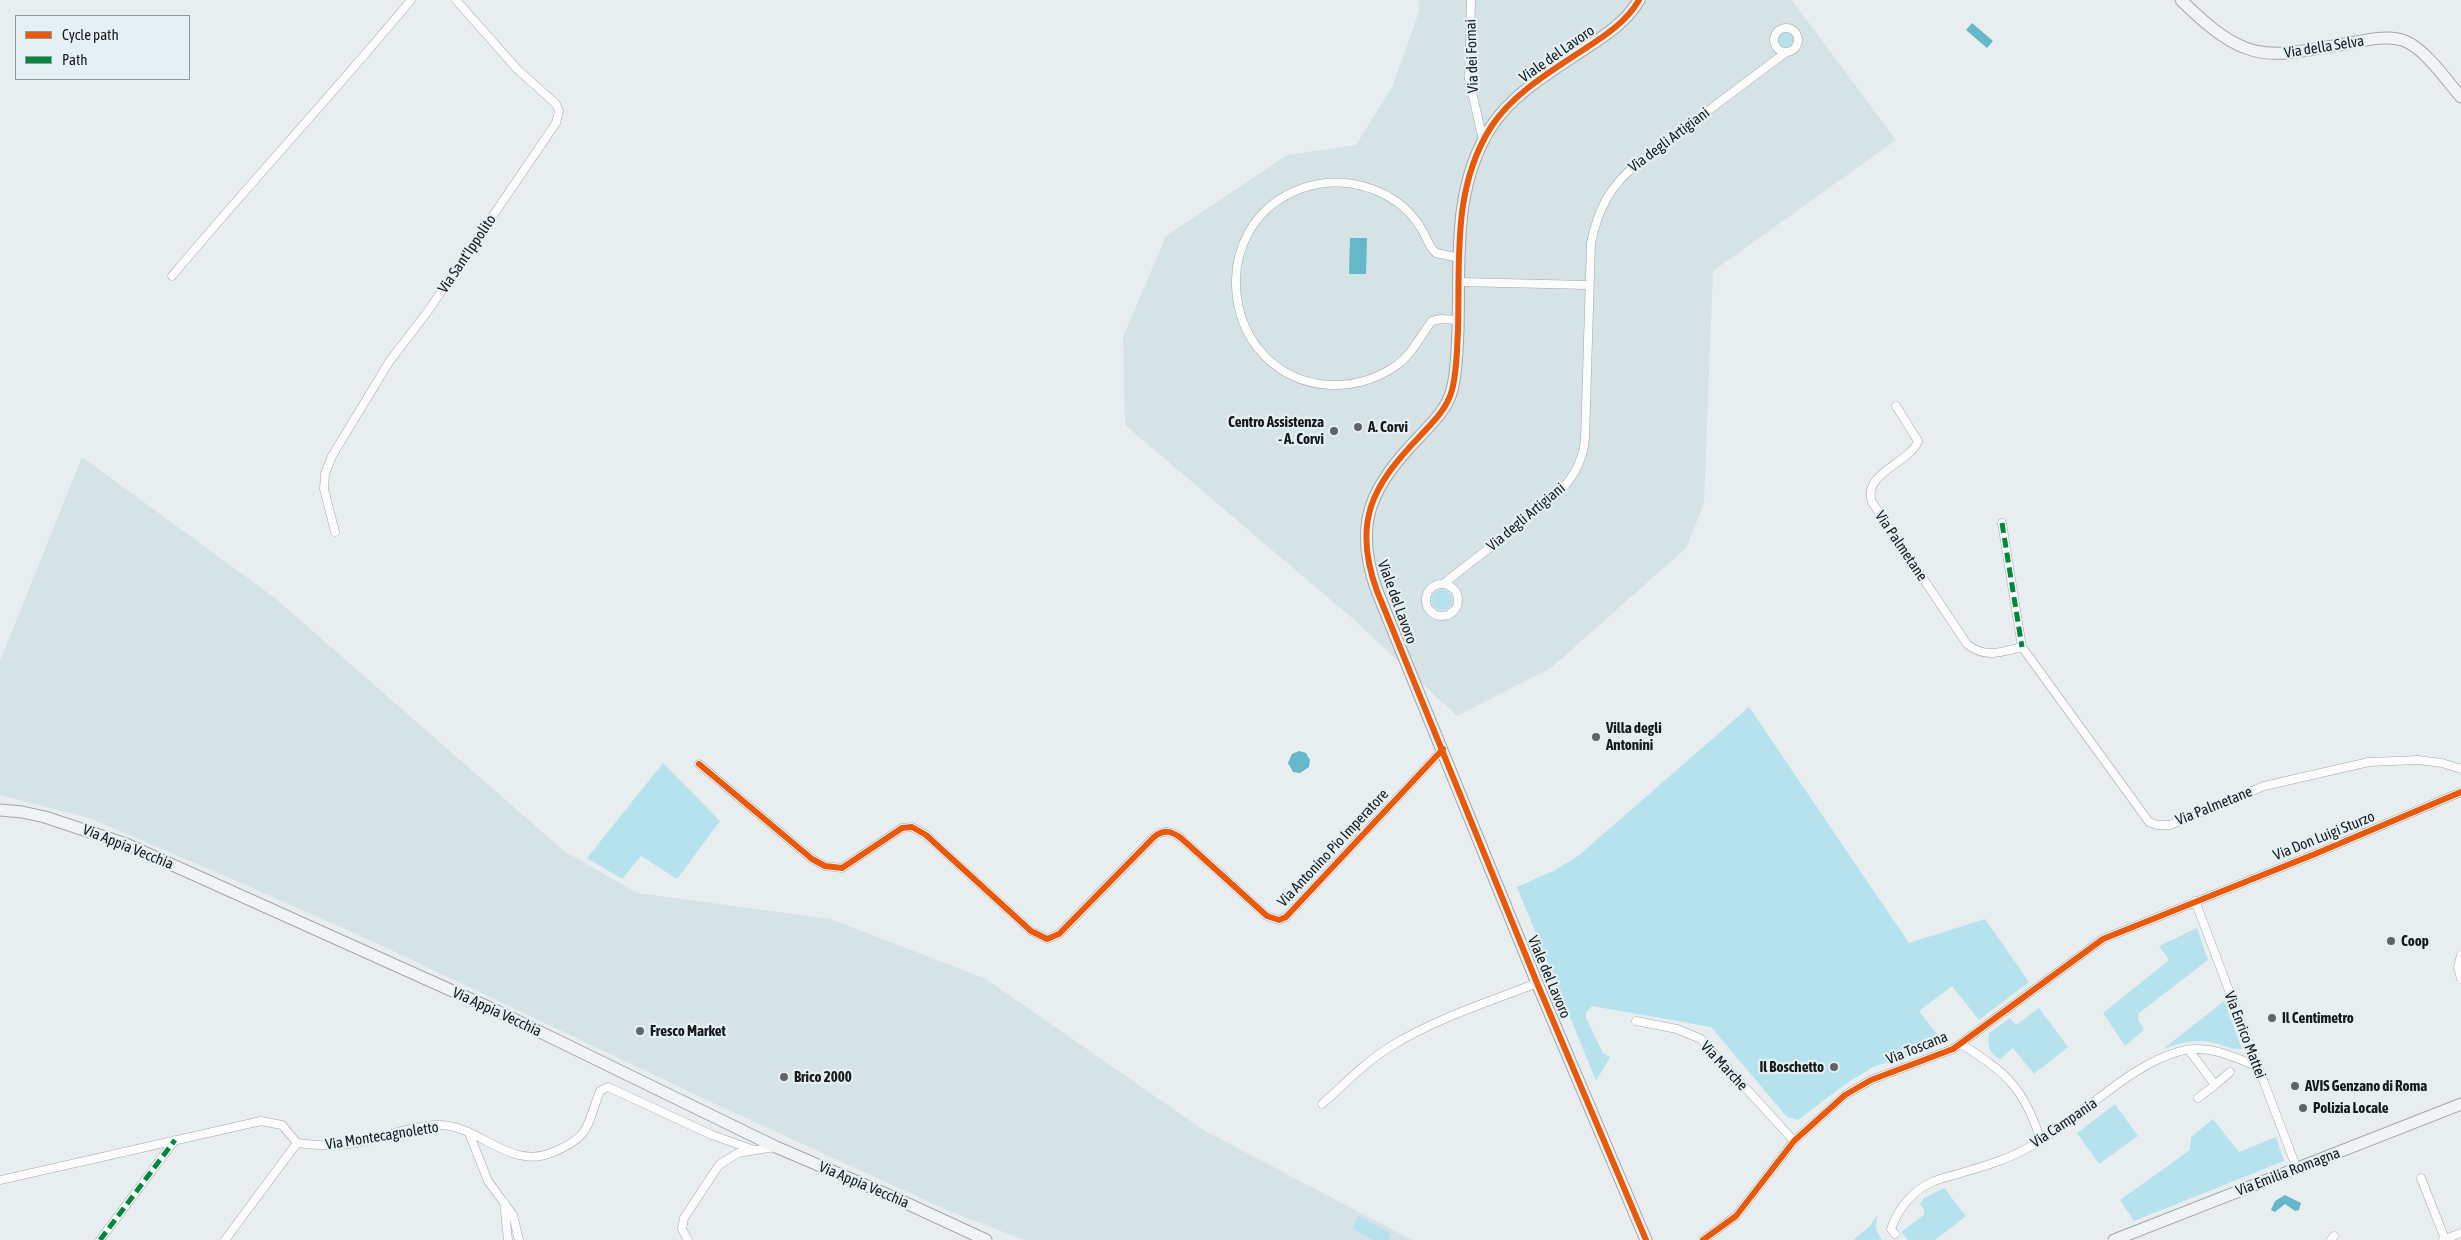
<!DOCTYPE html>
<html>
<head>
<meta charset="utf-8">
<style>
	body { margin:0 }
	#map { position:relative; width:2461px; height:1240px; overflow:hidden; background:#e8eef0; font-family:"Asap Condensed",sans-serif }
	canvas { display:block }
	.legend { position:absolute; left:15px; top:15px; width:175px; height:65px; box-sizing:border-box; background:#e4f0f4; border:1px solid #929a9d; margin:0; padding:6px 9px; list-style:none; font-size:15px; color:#161a1b }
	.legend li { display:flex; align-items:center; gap:10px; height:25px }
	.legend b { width:25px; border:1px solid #929a9d }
</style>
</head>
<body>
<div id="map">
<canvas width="2461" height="1240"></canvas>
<ul class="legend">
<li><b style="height:6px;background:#e8590c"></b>Cycle path</li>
<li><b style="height:6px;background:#00873e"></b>Path</li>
</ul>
</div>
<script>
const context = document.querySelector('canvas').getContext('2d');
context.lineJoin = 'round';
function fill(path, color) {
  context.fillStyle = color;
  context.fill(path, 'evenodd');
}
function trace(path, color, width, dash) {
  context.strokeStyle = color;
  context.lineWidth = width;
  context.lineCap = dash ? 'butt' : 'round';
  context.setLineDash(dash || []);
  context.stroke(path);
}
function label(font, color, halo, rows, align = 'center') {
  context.font = font + ' "Asap Condensed",sans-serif';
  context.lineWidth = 4.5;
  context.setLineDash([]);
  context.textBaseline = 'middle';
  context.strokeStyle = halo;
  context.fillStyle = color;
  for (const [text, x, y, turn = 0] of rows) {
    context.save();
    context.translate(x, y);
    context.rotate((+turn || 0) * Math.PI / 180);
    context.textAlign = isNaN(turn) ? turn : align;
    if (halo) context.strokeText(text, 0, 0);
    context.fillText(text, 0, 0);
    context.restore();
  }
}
fill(new Path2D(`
	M1418 0H1792L1896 140 1713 271 1704 504 1686 548 1551 668 1457 716 1352 618 1125 425 1123 337 1166 236 1287 155 1356 145 1393 85 1419 11Z
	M82 457 275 598 564 851 637 893 831 919 986 979 1205 1131 1412 1240H1024L949 1211 713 1103 376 943 218 873 89 818 0 795V661Z`), '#d5e3e7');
fill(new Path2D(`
	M1777 40a9 9 0 1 1 18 0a9 9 0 1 1-18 0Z
	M1432 600a10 10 0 1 1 20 0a10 10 0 1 1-20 0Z
	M1749 707 1909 943 1985 919 2029 982 1979 1020 1952 986 1919 1011 1944 1043 1873 1067 1844 1085 1798 1120 1787 1117 1711 1027 1592 1006 1586 1013V1018L1603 1053 1610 1057 1596 1081 1517 887 1555 870 1578 856Z
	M663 763 720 821 677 879 641 856 622 879 587 858Z
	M2197 928 2208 960 2139 1013 2138 1019 2144 1030 2125 1046 2103 1013 2169 960 2159 946Z
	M2224 1001 2242 1049C2232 1050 2224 1045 2214 1043 2196 1038 2180 1043 2163 1049Z
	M2039 1008 2068 1047 2034 1074 2013 1048 2000 1059C1989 1054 1987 1044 1989 1033L2010 1018 2016 1025Z
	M2115 1104 2138 1136 2099 1164 2077 1133Z
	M2213 1119 2239 1152 2276 1137 2284 1161 2134 1221 2120 1200 2190 1150 2191 1137Z
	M1944 1188 1966 1216 1935 1240H1908L1901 1232 1924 1215V1210L1920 1204 1924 1198Z
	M1877 1215 1876 1229 1882 1240H1853L1870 1226Z
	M1359 1216 1391 1234 1388 1240H1373L1352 1228Z`), '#b6e2ed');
fill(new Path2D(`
	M1972 23 1993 41 1987 48 1966 30Z
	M1350 238H1367L1366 274H1349Z
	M1299 751 1306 753 1310 760 1309 767 1300 773 1293 772 1288 763 1292 754Z
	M2285 1195 2301 1203 2299 1210 2295 1211 2285 1204 2275 1212 2271 1210 2275 1201Z`), '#64b8ca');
const street = new Path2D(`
	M1471 0 1469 79 1483 140
	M1774 40a12 12 0 1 1 24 0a12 12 0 1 1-24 0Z
	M172 276C250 183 333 94 411 0
	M1459 282 1588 285
	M1458 320 1441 319 1432 321C1420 336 1413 353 1397 365 1377 379 1353 386 1329 385 1220 377 1201 223 1303 188 1335 177 1370 183 1397 202 1408 210 1416 219 1422 230 1427 238 1429 247 1436 253L1460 258
	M1896 406 1918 441C1910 463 1862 473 1872 502L1967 644C1985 659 2002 652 2022 647L2149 822 2157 825H2170L2264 786 2369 762 2418 760 2442 763 2461 769
	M2002 523 2022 647
	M335 532 324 489 325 474 332 456 389 362 428 311 556 123 559 111 556 104 517 69 456 0
	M1426 600a16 16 0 1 1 32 0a16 16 0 1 1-32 0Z
	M1443 584 1552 499C1570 483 1583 463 1585 439L1591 243C1598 209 1610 186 1637 164L1785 53
	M699 764 812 859 825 866 842 868 902 828 912 827 926 835 1031 931 1047 939 1059 934 1154 837C1164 829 1171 831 1181 838L1267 916 1279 920 1286 917 1443 749
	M2195 901 2297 1169
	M2461 955 2458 967 2461 979
	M1636 1021 1677 1029 1701 1039 1794 1141
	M1961 1044C2007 1073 2024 1088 2041 1141
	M2189 1050 2215 1085 2198 1098
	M2215 1085 2230 1072
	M1322 1104C1345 1084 1366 1061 1393 1045 1437 1018 1489 1002 1537 983
	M469 1133 488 1181 513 1215 519 1240
	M2421 1178 2445 1239
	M0 1180 261 1121 282 1125 297 1143C321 1146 342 1147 365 1141 389 1136 412 1126 436 1125 478 1123 508 1170 551 1153 591 1137 586 1127 600 1091L608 1087 712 1135 754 1150
	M504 1202 508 1240
	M1895 1234 1891 1229C1898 1209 1912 1191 1932 1182 1941 1178 1952 1176 1961 1173 1985 1166 2009 1159 2031 1146 2081 1119 2127 1065 2181 1051 2207 1044 2235 1057 2258 1067
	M100 1240 175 1140
	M225 1240 297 1143
	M688 1240 682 1229 684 1218 719 1165 738 1153 775 1147
	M1703 1240 1736 1216 1794 1141 1845 1095 1871 1080 1953 1049 2103 939 2315 854 2461 792
	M2331 1240 2334 1236
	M2443 1240 2461 1233`);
const secondary = new Path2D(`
	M1639 0C1627 21 1606 35 1586 48 1553 70 1513 93 1491 127 1452 188 1460 260 1458 330 1457 349 1457 371 1452 390 1447 409 1433 422 1420 436 1372 486 1352 522 1377 591L1537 983 1646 1240
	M2181 0C2250 68 2267 57 2356 42 2371 39 2391 35 2405 41 2425 49 2447 81 2461 97
	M0 810 22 812 45 817 126 844 497 1011 776 1147 893 1197 986 1240
	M2114 1240 2461 1104`);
trace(street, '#a2a6a8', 9);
trace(secondary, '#a2a6a8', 13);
trace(street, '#fcfcfd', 8);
trace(secondary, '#f0f4f5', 11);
trace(new Path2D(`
	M2002 523 2022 647
	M100 1240 175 1140`), '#00873e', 5, [10, 5]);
trace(new Path2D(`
	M1639 0C1627 21 1606 35 1586 48 1553 70 1513 93 1491 127 1452 188 1460 260 1458 330 1457 349 1457 371 1452 390 1447 409 1433 422 1420 436 1372 486 1352 522 1377 591L1537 983 1646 1240
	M699 764 812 859 825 866 842 868 902 828 912 827 926 835 1031 931 1047 939 1059 934 1154 837C1164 829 1171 831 1181 838L1267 916 1279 920 1286 917 1443 749
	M1703 1240 1736 1216 1794 1141 1845 1095 1871 1080 1953 1049 2103 939 2315 854 2461 792`), '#e8590c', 6);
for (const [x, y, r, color] of [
	[1358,427,5,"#606466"],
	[1334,431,5,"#606466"],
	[1596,737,5,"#606466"],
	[2391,941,5,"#606466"],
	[2272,1018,5,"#606466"],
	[640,1031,5,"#606466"],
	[1834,1067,5,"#606466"],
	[784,1077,5,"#606466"],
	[2295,1086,5,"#606466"],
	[2303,1108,5,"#606466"]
]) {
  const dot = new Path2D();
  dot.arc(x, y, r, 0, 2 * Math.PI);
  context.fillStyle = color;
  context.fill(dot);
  trace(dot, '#e4f0f4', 2);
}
label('15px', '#161a1b', '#e4f0f4', [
	["Via della Selva",2324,47,-9],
	["Viale del Lavoro",1557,54,-35],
	["Via dei Fornai",1472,56,-92],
	["Via degli Artigiani",1669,140,-37],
	["Via Sant'Ippolito",467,254,-56],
	["Via degli Artigiani",1526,517,-40],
	["Via Palmetane",1901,546,56],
	["Viale del Lavoro",1397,602,70],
	["Via Palmetane",2214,806,-22],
	["Via Don Luigi Sturzo",2324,836,-22],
	["Via Appia Vecchia",128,847,22],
	["Via Antonino Pio Imperatore",1333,848,-47],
	["Viale del Lavoro",1549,977,67],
	["Via Appia Vecchia",497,1012,25],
	["Via Enrico Mattei",2245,1035,69],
	["Via Toscana",1917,1048,-22],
	["Via Marche",1724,1066,47],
	["Via Campania",2064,1123,-34],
	["Via Montecagnoletto",382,1136,-9],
	["Via Emilia Romagna",2288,1172,-21],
	["Via Appia Vecchia",864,1185,23]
]);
label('bold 15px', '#161a1b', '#e4f0f4', [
	["Centro Assistenza",1324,422,"right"],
	["- A. Corvi",1324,439,"right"],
	["A. Corvi",1368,427],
	["Villa degli",1606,728],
	["Antonini",1606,745],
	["Coop",2401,941],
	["Il Centimetro",2282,1018],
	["Fresco Market",650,1031],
	["Il Boschetto",1824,1067,"right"],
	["Brico 2000",794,1077],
	["AVIS Genzano di Roma",2305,1086],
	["Polizia Locale",2313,1108]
], 'left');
</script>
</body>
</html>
